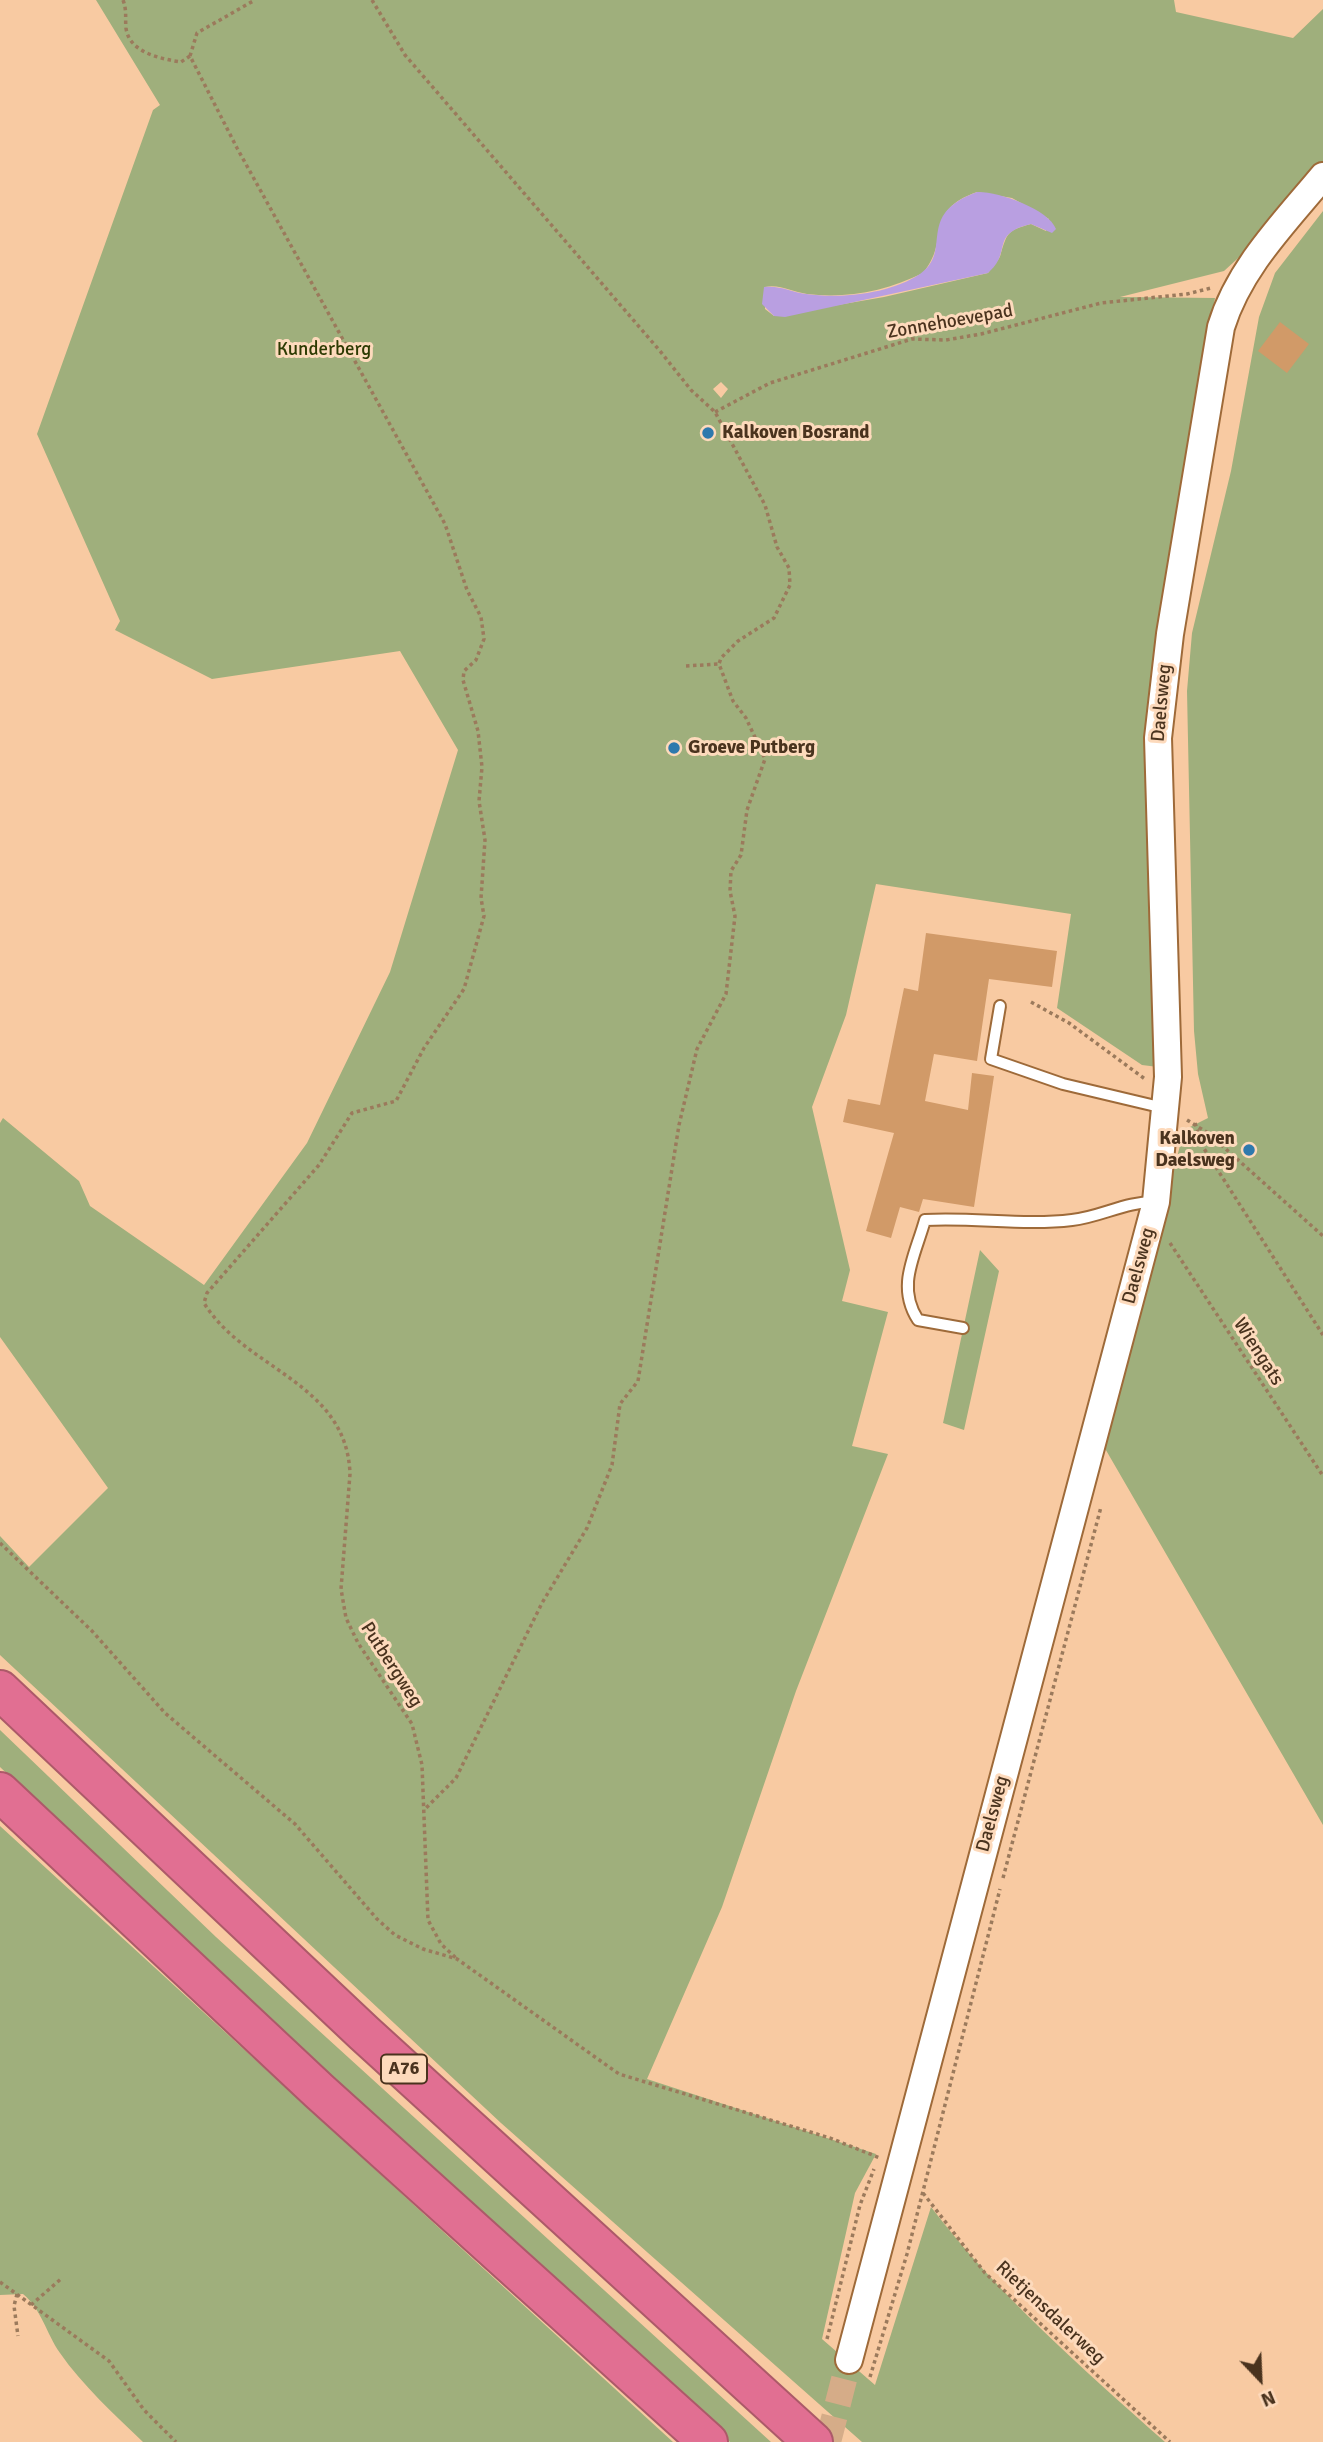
<!DOCTYPE html>
<html>
<head>
<meta charset="utf-8">
<style>
	body { margin:0 }
	#map { position:relative; width:1323px; height:2442px; overflow:hidden; background:#f8caa2; font-family:Signika,sans-serif }
	canvas { display:block }
	.north { position:absolute; left:1225px; top:2344px; width:70px; height:70px; -webkit-text-stroke:5px #fddabc; paint-order:stroke; rotate:157deg; font-size:19px; font-weight:700; line-height:28px; text-align:center; color:#4a331e }
	.north::after { content:''; display:block; margin:auto; width:24px; height:32px; background:#4a331e; clip-path:polygon(50% 0,100% 100%,50% 72%,0 100%) }
</style>
</head>
<body>
<div id="map">
<canvas width="1323" height="2442"></canvas>
<div class="north">N</div>
</div>
<script>
const context = document.querySelector('canvas').getContext('2d');
context.lineJoin = 'round';
function fill(path, color) {
  context.fillStyle = color;
  context.fill(path, 'evenodd');
}
function trace(path, color, width, dash) {
  context.strokeStyle = color;
  context.lineWidth = width;
  context.lineCap = dash ? 'butt' : 'round';
  context.setLineDash(dash || []);
  context.stroke(path);
}
function label(font, color, halo, rows, align = 'center') {
  context.font = font + ' Signika,sans-serif';
  context.lineWidth = 6;
  context.setLineDash([]);
  context.textBaseline = 'middle';
  context.strokeStyle = halo;
  context.fillStyle = color;
  for (const [text, x, y, turn = 0] of rows) {
    context.save();
    context.translate(x, y);
    context.rotate((+turn || 0) * Math.PI / 180);
    context.textAlign = isNaN(turn) ? turn : align;
    if (halo) context.strokeText(text, 0, 0);
    context.fillText(text, 0, 0);
    context.restore();
  }
}
fill(new Path2D(`
	M96 0H1174L1176 12 1293 38 1323 9V195L1305 218 1261 228 1247 250 1224 271 1120 297 1215 298 1149 725 1148 897 1158 1067 1142 1065 1057 1008 1071 914 876 884 846 1015 812 1107 850 1270 842 1301 888 1312 852 1446 888 1454 796 1691 722 1907 647 2079 876 2154 855 2193 822 2339 875 2385 931 2207C998 2295 1082 2368 1165 2442H862L501 2123 0 1655V1536L29 1567 108 1488 0 1337V1123L3 1118 79 1181 90 1206 204 1285 307 1143 390 972 458 750 400 651 212 679 115 630 120 621 37 434 153 110 160 105ZM977 192 1012 198 1049 219 1046 231 1031 224C1008 230 1007 233 1001 253 1000 260 992 267 988 273L884 297 774 316 765 309V287C780 284 792 292 807 294 846 299 887 291 923 273 951 240 923 211 977 192ZM721 382 728 389 721 398 713 389Z
	M1323 211V1825L1103 1445 1184 1130 1208 1118 1198 1074 1194 1031 1187 691 1192 633 1231 471 1259 317 1275 273Z
	M980 1250 999 1271 964 1430 943 1423Z
	M0 1730 216 1937 771 2442H730L288 2039 0 1767Z
	M0 1826 673 2442H143C115 2415 82 2385 60 2353 46 2333 42 2310 23 2294L0 2295Z`), '#9faf7c');
fill(new Path2D(`
	M977 192C997 191 1049 209 1056 229L1052 233 1031 224C989 234 1013 252 988 273L785 317 774 316 762 304 764 287C780 285 791 292 806 294 841 299 890 294 920 274 954 251 914 215 977 192Z`), '#b99fe1');
fill(new Path2D(`
	M1280 322 1309 344 1287 373 1258 351Z
	M926 933 1057 951 1052 987 989 979 977 1061 934 1054 925 1101 968 1110 972 1073 994 1076 974 1207 923 1199 919 1212 900 1207 891 1238 866 1231 894 1133 843 1122 848 1099 880 1105 904 988 918 991Z`), '#d19a68');
trace(new Path2D(`
	M828 2442 849 2360`), '#d5ac88', 26, [26, 13]);
const service = new Path2D(`
	M1000 1006 991 1059 1063 1084 1164 1108
	M963 1328 918 1320C896 1286 915 1256 925 1220 974 1217 1024 1226 1072 1220 1101 1217 1126 1201 1156 1202`);
const tertiary = new Path2D(`
	M849 2360 1156 1202 1168 1077 1158 738 1170 634 1221 327C1239 268 1284 223 1323 176`);
const motorway = new Path2D(`
	M0 1690 364 2033 813 2442
	M0 1792 319 2091 708 2442`);
trace(service, '#9e6a39', 14);
trace(tertiary, '#9e6a39', 30);
trace(motorway, '#ac5a69', 42);
trace(new Path2D(`
	M123 0C127 10 125 18 126 28 129 53 162 59 181 62L190 56 237 148 445 524 467 590 481 617 484 639 476 660 464 671 463 680 478 731 482 767 479 801 485 840 481 898 484 916 464 989 424 1048 396 1101 352 1113 319 1165 207 1293 204 1303C245 1370 347 1382 350 1474L341 1589 346 1618 358 1643 412 1724 422 1765 428 1920 441 1944 457 1959
	M372 0 405 55 660 351 691 390 715 412 765 505 777 547 789 568 790 585 774 618 738 641 721 658 719 664 733 701 746 718 765 759 747 810 741 855 731 871 730 891 735 916 726 994 697 1049 679 1125 638 1381 620 1404 612 1465 587 1528 542 1603 456 1778 424 1810
	M190 56 197 33 255 0
	M715 412 770 383 912 339 946 340 981 334 1101 303 1187 294 1211 288
	M686 666 719 664
	M1031 1002 1069 1023 1145 1079
	M1187 1120 1208 1133 1323 1236
	M1195 1123 1203 1147 1323 1335
	M1170 1243 1323 1476
	M0 1543 92 1631 165 1713 295 1824 377 1919 395 1935 423 1949 457 1959 619 2074 830 2138 880 2158
	M1003 1878 1101 1507
	M923 2193 985 2273 1170 2442
	M0 2282 109 2361 144 2410 176 2442
	M17 2294 14 2306 18 2336
	M31 2305 62 2278
	M827 2339 860 2205 874 2169
	M870 2377 907 2254 1000 1889`), '#9b7a5c', 3.5, [3.5, 3.5]);
trace(service, '#fff', 10);
trace(tertiary, '#fff', 26);
trace(motorway, '#e16f92', 38);
for (const [x, y, r, color] of [
	[708,433,7,"#2f79ad"],
	[674,748,7,"#2f79ad"],
	[1249,1150,7,"#2f79ad"]
]) {
  const dot = new Path2D();
  dot.arc(x, y, r, 0, 2 * Math.PI);
  context.fillStyle = color;
  context.fill(dot);
  trace(dot, '#fddabc', 2.5);
}
for (const [x, y, w] of [
	[404,2069,46]
]) {
  const box = new Path2D();
  box.roundRect(x - w / 2, y - 14.5, w, 29, 5);
  context.fillStyle = '#fddabc';
  context.fill(box);
  trace(box, '#4a331e', 2);
}
label('bold 18px', '#4a331e', null, [
	["A76",404,2069]
]);
label('19px', '#4a331e', '#fddabc', [
	["Zonnehoevepad",950,322,-10],
	["Daelsweg",1162,703,-85],
	["Daelsweg",1139,1266,-75],
	["Wiengats",1258,1352,57],
	["Putbergweg",391,1665,57],
	["Daelsweg",993,1814,-75],
	["Rietjensdalerweg",1050,2313,43]
]);
label('19px', '#2d3a02', '#fddabc', [
	["Kunderberg",324,350]
]);
label('bold 19px', '#4a331e', '#fddabc', [
	["Kalkoven Bosrand",722,433],
	["Groeve Putberg",688,748],
	["Kalkoven",1235,1139,"right"],
	["Daelsweg",1235,1161,"right"]
], 'left');
</script>
</body>
</html>
